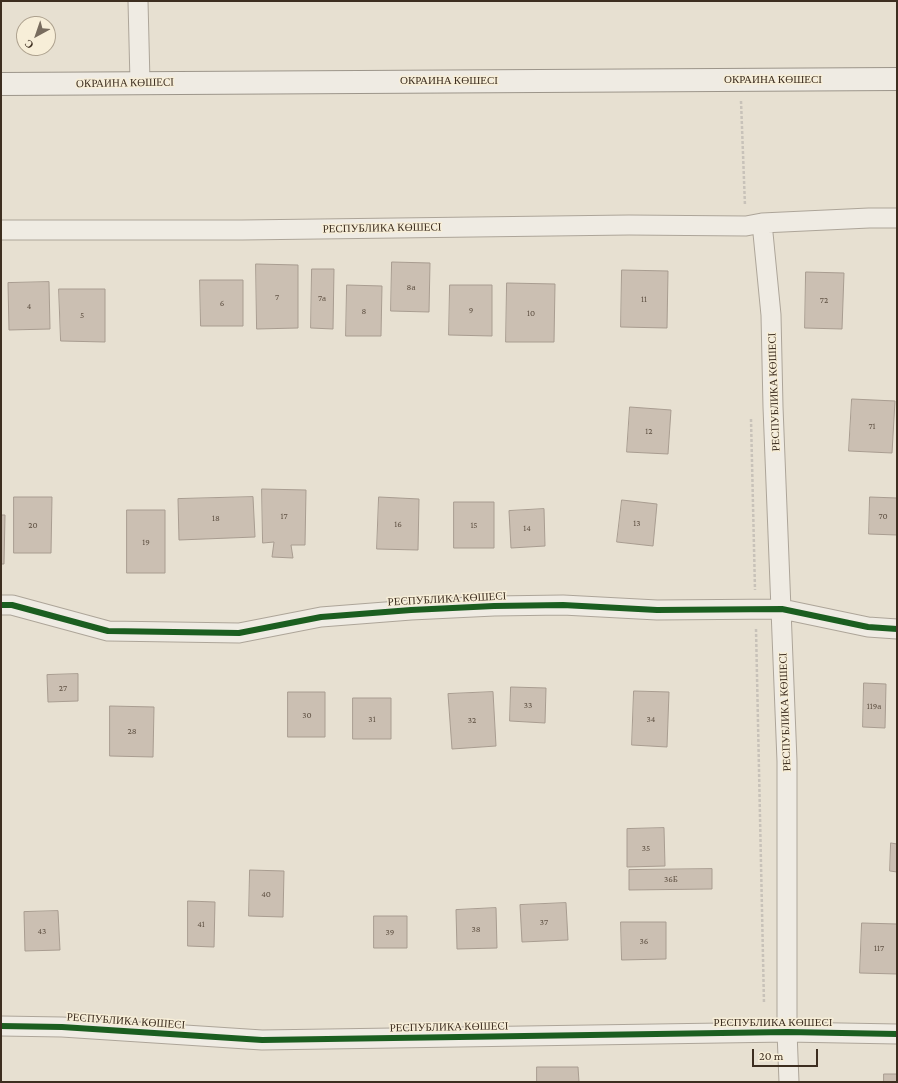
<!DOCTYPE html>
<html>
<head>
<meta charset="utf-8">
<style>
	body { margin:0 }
	#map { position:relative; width:898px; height:1083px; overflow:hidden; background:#e7e0d1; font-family:"Crimson Pro",serif }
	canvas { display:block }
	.frame { position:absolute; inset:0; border:2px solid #3d2e20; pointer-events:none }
	.north { position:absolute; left:16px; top:16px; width:40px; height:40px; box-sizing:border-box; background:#f7eed8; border:1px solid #ada18e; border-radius:50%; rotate:220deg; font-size:11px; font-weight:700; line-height:16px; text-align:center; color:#3d2e20 }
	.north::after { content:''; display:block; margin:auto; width:14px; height:18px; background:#786c5e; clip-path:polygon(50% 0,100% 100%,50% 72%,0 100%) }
	.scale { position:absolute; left:752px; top:1049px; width:66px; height:18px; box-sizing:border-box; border:2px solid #3d2e20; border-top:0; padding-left:5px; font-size:12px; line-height:14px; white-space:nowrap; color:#3d2e20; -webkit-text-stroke:3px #f7eed8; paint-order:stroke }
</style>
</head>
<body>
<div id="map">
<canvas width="898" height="1083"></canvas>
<div class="frame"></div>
<div class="north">С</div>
<div class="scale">20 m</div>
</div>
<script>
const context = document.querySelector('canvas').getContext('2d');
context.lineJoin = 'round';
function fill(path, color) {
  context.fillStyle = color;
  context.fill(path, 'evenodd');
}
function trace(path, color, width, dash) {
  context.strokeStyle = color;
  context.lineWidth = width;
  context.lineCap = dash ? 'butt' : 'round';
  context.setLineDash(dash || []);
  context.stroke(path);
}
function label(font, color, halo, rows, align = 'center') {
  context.font = font + ' "Crimson Pro",serif';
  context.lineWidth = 3;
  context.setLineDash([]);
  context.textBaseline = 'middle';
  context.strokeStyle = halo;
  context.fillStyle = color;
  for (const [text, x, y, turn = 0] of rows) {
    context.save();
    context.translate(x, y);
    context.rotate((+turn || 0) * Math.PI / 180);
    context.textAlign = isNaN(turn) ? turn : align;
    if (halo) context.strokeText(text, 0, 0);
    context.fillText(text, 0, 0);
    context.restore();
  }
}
const building = new Path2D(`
	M392 262 430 263 429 312 391 311Z
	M256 264 298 265V328L257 329Z
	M312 269H334L333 329 311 328Z
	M622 270 668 271 667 328 621 327Z
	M806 272 844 273 842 329 805 328Z
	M200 280H243V326H201Z
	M49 282 50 329 9 330 8 283Z
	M507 283 555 284 554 342H506Z
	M347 285 382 286 381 336H346Z
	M450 285H492V336L449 335Z
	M59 289H105V342L61 341Z
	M852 399 895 401 892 453 849 451Z
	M630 407 671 410 668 454 627 452Z
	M262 489 306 490 305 545H291L293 558 272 557 274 542 263 543Z
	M14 497H52L51 553H14Z
	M253 497 255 537 179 540 178 499Z
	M379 497 419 499 418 550 377 549Z
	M870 497 897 498V535L869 534Z
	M622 500 657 504 653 546 617 542Z
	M454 502H494V548H454Z
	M544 509 545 546 511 548 509 511Z
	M127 510H165V573H127Z
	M1 515H5L4 564H1Z
	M78 674V701L48 702 47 675Z
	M864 683 886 684 885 728 863 727Z
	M511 687 546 688 545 723 510 721Z
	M634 691 669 692 667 747 632 745Z
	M288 692H325V737H288Z
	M493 692 496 746 452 749 448 694Z
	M353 698H391V739H353Z
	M110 706 154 707 153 757 110 756Z
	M664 828 665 866 627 867V829Z
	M891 843 897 844V872L890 871Z
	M712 869V889L629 890V870Z
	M250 870 284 871 283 917 249 916Z
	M188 901 215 902 214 947 188 946Z
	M566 903 568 940 522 942 520 905Z
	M496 908 497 948 457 949 456 910Z
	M58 911 60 950 25 951 24 912Z
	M374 916H407V948H374Z
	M621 922H666V959L622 960Z
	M862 923 897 924V974L860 973Z
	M537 1067H578L579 1082H537Z
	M884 1074H897V1082H884Z`);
fill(building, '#cbbfb2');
trace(building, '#a89c90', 1);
const minor = new Path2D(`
	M138 1 140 82
	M762 223 771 315 773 407 787 761V1032L789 1082
	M1 230H242L629 225 746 226 762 223 869 218H897
	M1 605H12L108 631 239 633 321 617 411 610 494 606 563 605 657 610 782 609 868 627 897 629
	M1 1026 62 1027 262 1040 787 1032 897 1034`);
const secondary = new Path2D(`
	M1 84 897 79`);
trace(minor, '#ada599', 21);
trace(secondary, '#9c958a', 24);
trace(new Path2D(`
	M741 101 745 206
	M751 419 755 590
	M756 629 764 1004`), '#c8c2b9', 2.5, [3, 2]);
trace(minor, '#efebe3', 19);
trace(secondary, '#efebe3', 22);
trace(new Path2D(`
	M1 605H12L108 631 239 633 321 617 411 610 494 606 563 605 657 610 782 609 868 627 897 629
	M1 1026 62 1027 262 1040 787 1032 897 1034`), '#1b5e20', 6);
label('9px', '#605244', null, [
	["8а",411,287],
	["7",277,297],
	["7а",322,298],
	["11",644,299],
	["72",824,300],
	["6",222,303],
	["4",29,306],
	["9",471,310],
	["8",364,311],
	["10",531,313],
	["5",82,315],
	["71",872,426],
	["12",649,431],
	["17",284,516],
	["70",883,516],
	["18",216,518],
	["13",637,523],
	["16",398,524],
	["20",33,525],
	["15",474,525],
	["14",527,528],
	["19",146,542],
	["27",63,688],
	["33",528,705],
	["119а",874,706],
	["30",307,715],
	["31",372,719],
	["34",651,719],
	["32",472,720],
	["28",132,731],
	["35",646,848],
	["36Б",671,879],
	["40",266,894],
	["37",544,922],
	["41",201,924],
	["38",476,929],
	["43",42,931],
	["39",390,932],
	["36",644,941],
	["117",879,948]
]);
label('11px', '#3d2e20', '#f7eed8', [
	["ОКРАИНА КӨШЕСІ",773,80],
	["ОКРАИНА КӨШЕСІ",449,81],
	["ОКРАИНА КӨШЕСІ",125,83,-1],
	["РЕСПУБЛИКА КӨШЕСІ",382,228,-1],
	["РЕСПУБЛИКА КӨШЕСІ",774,392,-92],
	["РЕСПУБЛИКА КӨШЕСІ",447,599,-3],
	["РЕСПУБЛИКА КӨШЕСІ",785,712,-92],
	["РЕСПУБЛИКА КӨШЕСІ",126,1021,4],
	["РЕСПУБЛИКА КӨШЕСІ",773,1023],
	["РЕСПУБЛИКА КӨШЕСІ",449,1027,-1]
]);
</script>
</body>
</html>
